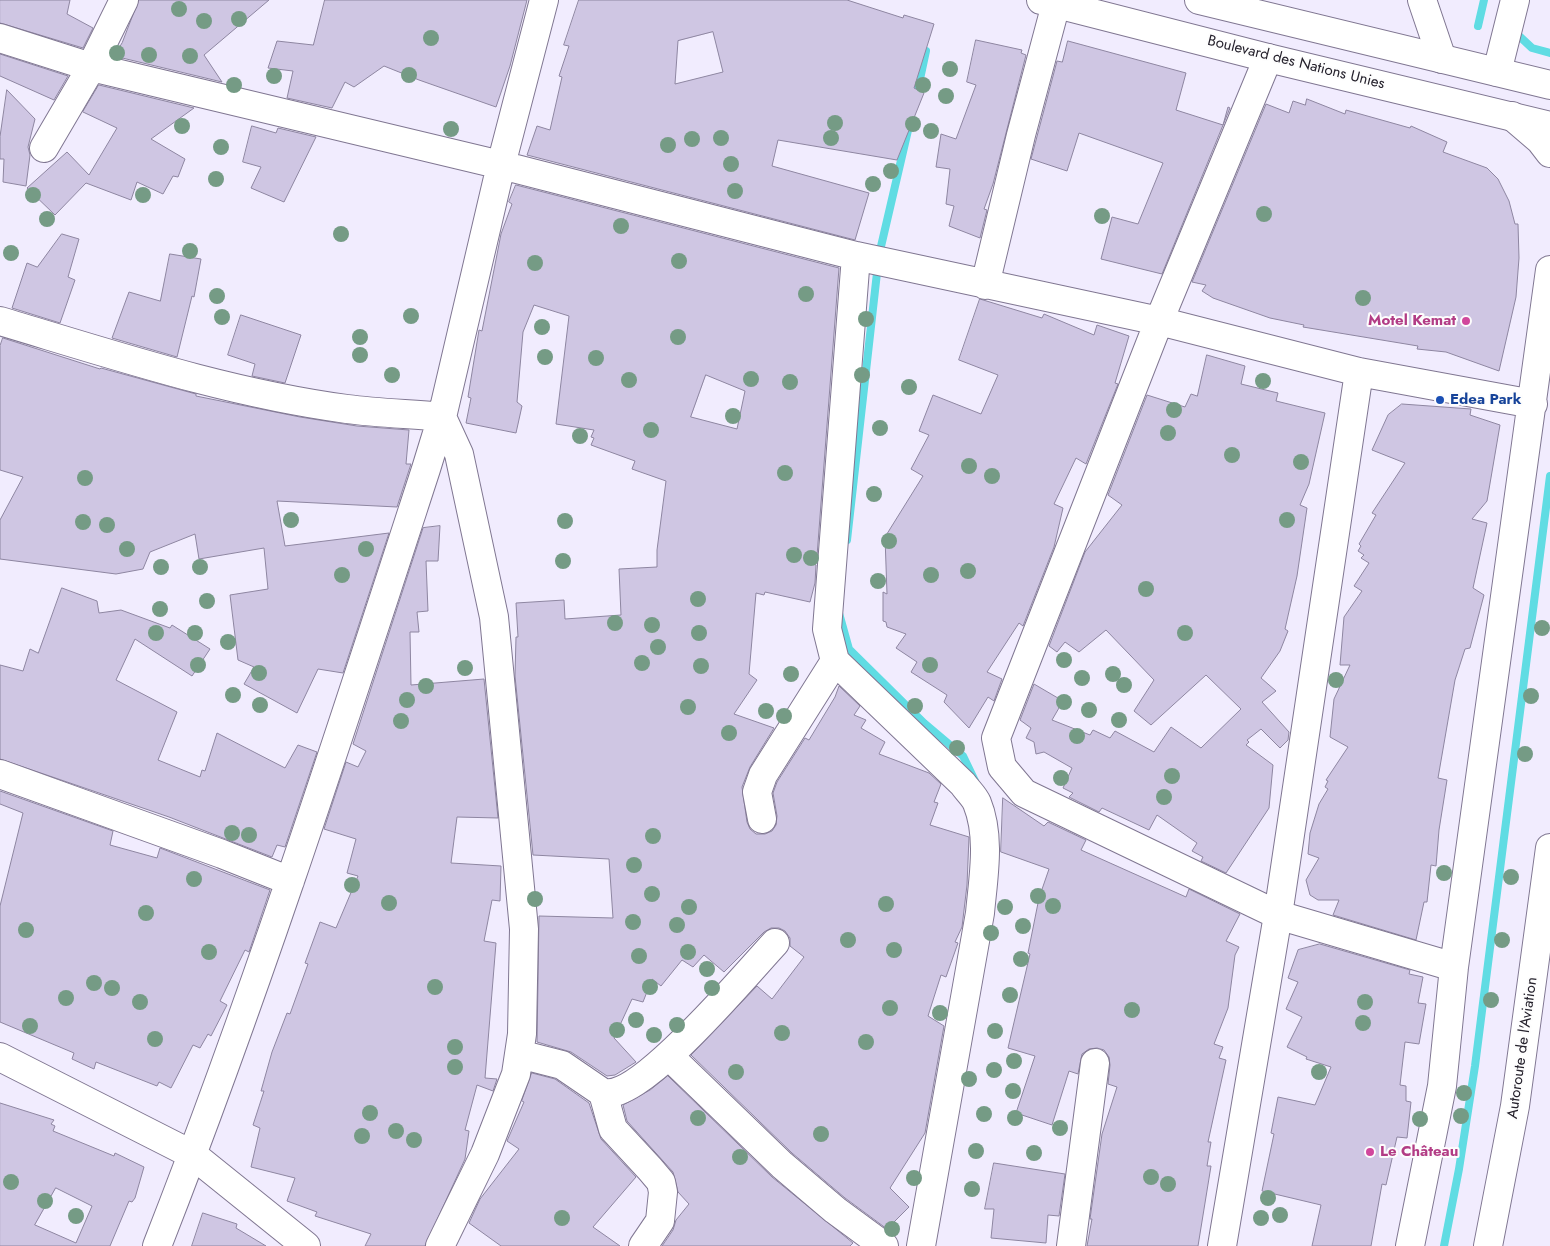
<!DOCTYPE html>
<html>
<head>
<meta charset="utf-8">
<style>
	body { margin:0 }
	canvas { display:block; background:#f1ecfe }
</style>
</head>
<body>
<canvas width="1550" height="1246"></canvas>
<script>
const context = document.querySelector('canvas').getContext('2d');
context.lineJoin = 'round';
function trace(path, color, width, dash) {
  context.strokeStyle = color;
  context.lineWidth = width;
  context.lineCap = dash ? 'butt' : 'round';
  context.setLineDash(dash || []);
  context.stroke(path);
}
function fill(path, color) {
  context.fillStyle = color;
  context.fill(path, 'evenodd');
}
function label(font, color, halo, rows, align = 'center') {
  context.font = font + ' Jost,sans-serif';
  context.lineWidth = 4;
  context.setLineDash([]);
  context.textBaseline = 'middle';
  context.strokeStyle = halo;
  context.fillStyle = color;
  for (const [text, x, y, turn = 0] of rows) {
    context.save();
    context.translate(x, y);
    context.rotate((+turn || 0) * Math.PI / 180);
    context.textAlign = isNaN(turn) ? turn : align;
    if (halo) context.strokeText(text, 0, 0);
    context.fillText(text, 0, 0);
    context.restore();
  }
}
trace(new Path2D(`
	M1478 26 1484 0
	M1518 32 1517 34 1532 48 1550 53
	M916 98 926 51
	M847 540 879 255 909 126
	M839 613 849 649 924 723 963 756 975 781
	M1444 1246 1459 1169 1475 1066 1550 476`), '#60dce3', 8);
const building = new Path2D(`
	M0 0H70L67 14 93 28 83 48 0 23Z
	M139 0H269L204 55 222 82 114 56 122 43Z
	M325 0H527L510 66 496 107 419 80 384 66 354 87 345 82 332 108 287 98 293 71 268 68 277 41 313 45Z
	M579 0H847L903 18 904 15 934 24 914 88 924 93 897 160 778 140 772 166 869 193 855 240 527 155 537 126 550 130 562 77 559 76 569 46 564 45ZM713 32 723 72 675 84 678 41Z
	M976 40 1022 50 1021 53 1026 55 993 184 984 209 987 210 980 238 949 226 954 206 946 204 950 169 936 167 941 134 956 139 976 85 967 82Z
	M1068 41 1186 73 1176 110 1223 125 1228 107 1230 108 1162 274 1101 259 1112 217 1138 224 1163 163 1079 133 1067 171 1031 159 1057 61 1062 62Z
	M0 54 68 76 54 100 0 76Z
	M99 85 194 108 151 139 185 159 178 177 173 176 163 194 137 182 131 200 86 183 55 215 27 188 67 152 89 175 117 128 83 112Z
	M7 90 35 119 28 147 30 155 26 186 3 182 4 159H0V137Z
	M1307 99 1345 114 1346 110 1410 128 1411 126 1447 142 1443 152 1487 168 1498 179 1509 201 1515 224H1518L1519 258 1516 297 1499 371 1446 352 1417 349 1418 346 1303 327 1304 325 1270 318 1213 298 1202 291 1206 285 1192 282 1266 104 1289 113 1293 101 1305 105Z
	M252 126 276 133 278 128 316 137 284 202 251 188 261 167 243 162Z
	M516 185 839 268 817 556 814 564 816 565 815 583 810 602 765 592 764 595 756 593 749 674 757 680 734 714 774 728 750 767 742 787 747 822 750 829 756 834H765L772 831 776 825 777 816 773 793 777 782 805 738 809 740 835 697 839 686 860 706 854 715 866 720 861 728 885 742 879 754 929 773 941 784 934 802 938 803 930 825 969 837 967 885 962 927 955 942 958 943 946 977 941 975 928 1016 944 1026 925 1133 890 1188 909 1207 887 1229 845 1198 792 1153 691 1055 757 986 772 999 804 957 790 946V938L785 931 779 928H771L764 932 724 972 704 955 693 967 682 960 661 986 652 979 643 1002 632 999 614 1038 636 1062 615 1075 607 1076 571 1052 537 1042 539 916 613 918 609 859 533 855 515 676 516 637H518L516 603 564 600 565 619 621 615 619 569 657 567V550L666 481 632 469 635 461 591 445 594 438 591 437 594 430 556 424 569 316 534 305 523 332 517 402 522 406 516 433 466 423 471 398 468 397 479 330 482 331 501 234 512 204 509 202ZM706 375 745 391 737 429 691 417Z
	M62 234 79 239 68 277 75 280 60 323 12 308 27 263 37 267Z
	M170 254 201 259 194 297 192 296 177 357 112 338 129 292 160 301Z
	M980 299 1042 318 1044 314 1094 335 1097 325 1129 336 1115 383 1118 384 1086 464 1076 458 1054 504 1063 508 1054 547 1023 626 1019 623 987 672 1002 679 994 701 988 697 969 728 944 702 947 695 911 672 917 662 896 648 906 634 887 627 886 622 883 621V592L887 594 885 537 923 476 911 469 929 435 919 431 933 395 981 414 998 375 959 360Z
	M241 315 301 335 285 383 252 376 255 364 228 355Z
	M3 338 100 369 101 368 196 394V396L300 417 357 426 409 430 406 464H411L397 507 277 501 285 546 389 533 343 673 318 669 297 713 244 684 254 667 238 660 230 595 268 589 264 548 199 559 195 534 150 552 143 569 116 574 0 559V520L23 477 0 470V346Z
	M1207 355 1245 366 1241 384 1278 393 1276 401 1325 413 1309 484 1300 505 1307 508 1297 576 1285 629 1288 631 1280 651 1261 678 1276 691 1262 702 1289 732 1288 740 1280 748 1261 729 1247 740 1249 742 1246 745 1273 765 1269 808 1226 873 1201 861 1203 857 1192 851 1197 843 1157 815 1149 830 1102 808 1099 812 1069 797 1073 793 1063 788 1072 768 1044 752 1036 754 1034 742 1026 738 1031 728 1020 720 1034 684 1063 701 1052 720 1090 735 1093 730 1110 738 1115 731 1154 752 1171 727 1201 748 1241 709 1206 675 1151 725 1134 711 1154 680 1106 630 1079 652 1065 642 1057 652 1049 646 1085 552 1122 505 1108 495 1147 395 1185 407 1191 394 1197 396Z
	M1402 404 1471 409 1470 415 1500 425 1487 501 1472 519 1487 523 1473 588 1484 595 1470 648 1465 649 1455 680 1438 778 1447 780 1439 830 1436 866 1431 865 1427 902H1424L1416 940 1333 915 1339 900H1318L1310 895 1306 880 1319 858 1308 854 1310 833 1319 804 1328 789 1325 787 1328 781 1326 780 1348 747 1330 737 1334 699 1350 665H1340L1344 617 1362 591 1354 586 1369 563 1361 558 1364 555 1358 551 1361 546 1359 544 1376 515 1372 513 1405 463 1372 450 1388 415Z
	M440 526 438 561H426L428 611 417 612 419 632H410L411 685 484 679 498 818 457 817 451 863 501 866 500 901 492 900 484 941 496 943 485 1078 497 1079 493 1091 477 1085 465 1130 469 1131 465 1159 425 1246H365L371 1234 315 1216 317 1212 287 1201 295 1178 251 1167 260 1128 253 1125 264 1091H261L272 1052 287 1013 290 1014 308 964 305 963 320 922 336 928 358 876 347 873 356 839 324 829 346 762 358 767 366 751 353 744 423 528Z
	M62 588 97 601 99 613 121 610 170 628 172 625 210 649 192 676 135 639 116 680 177 712 158 760 200 777 202 770 205 771 217 733 285 768 298 745 317 752 285 847 277 845 272 857 169 817 0 759V665L23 671 30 649 38 653Z
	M0 791 113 831 110 845 157 858 160 848 270 890 249 952 245 950 220 1001 227 1005 211 1036 208 1034 200 1048 193 1045 171 1088 159 1082 157 1086 96 1062 94 1069 72 1059 74 1053 0 1022V906L23 813 0 804Z
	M1003 798 1044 826 1048 822 1086 840 1081 850 1186 897 1189 889 1240 914 1226 941 1239 947 1235 955 1228 1008 1214 1044 1223 1047 1219 1058 1226 1060 1208 1142H1211L1207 1166H1211L1198 1246H1087L1092 1219H1090L1102 1134 1117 1087 1108 1084 1110 1065 1109 1057 1104 1050 1097 1048 1089 1049 1082 1054 1078 1074 1069 1071 1052 1125 1016 1113 1035 1056 1008 1048 1030 954 1028 953 1039 898 1049 869 1001 852Z
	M1320 944 1410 970 1409 974 1423 977 1418 1003 1426 1004 1419 1044 1405 1042 1400 1085 1406 1086V1101L1411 1102 1407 1138 1397 1137 1386 1185 1382 1184 1371 1246H1312L1321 1205 1262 1191 1274 1134 1271 1133 1278 1097 1315 1105 1331 1067 1306 1059 1307 1057 1287 1047 1302 1017 1286 1009 1298 982 1288 978 1298 950Z
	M532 1073 555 1079 589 1103 601 1139 636 1177 593 1227 620 1246H501L469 1223 480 1199 519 1149 507 1141 524 1102 522 1101Z
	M668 1076 772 1177 853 1243 850 1246H662L673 1230 676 1220 689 1204 678 1192 673 1172 627 1121 623 1105 650 1090Z
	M0 1103 54 1120 51 1124 55 1126 53 1131 114 1156 115 1153 144 1167 135 1198 132 1202 129 1201 110 1246H0ZM56 1188 92 1206 76 1243 35 1225Z
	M994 1163 1065 1174 1059 1216 1048 1215 1046 1243 991 1238 994 1209H985Z
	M203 1213 237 1224 236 1228 266 1246H192Z`);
fill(building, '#cfc6e3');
trace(building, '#8e86a1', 1);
const minor = new Path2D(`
	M1422 0 1442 59
	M0 38 91 67 501 165 856 256 1159 321 1359 372 1533 404
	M1268 58 1159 321 996 738 1002 767 1024 793 1278 915 1454 967
	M1497 72 1515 0
	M44 148 88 73 124 0
	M856 256 827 629 835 661 963 784C967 790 974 796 977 803 991 837 983 879 980 913L921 1246
	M985 285 1021 135 1056 4
	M0 321C114 355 228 393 347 409 378 413 410 414 442 417L459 454 494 617 524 929 522 1034 516 1074 485 1154 440 1246
	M0 774 222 854 290 881
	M762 819 757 792 763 775 835 661
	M519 1054 562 1065 603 1093C642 1100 746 974 775 943
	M669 1056 782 1165 835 1210 884 1246
	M0 1057 193 1155 306 1246
	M603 1093 613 1129 650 1169 661 1182 663 1192 660 1221 643 1246
	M157 1246C257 991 341 730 426 469L442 417 501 165 544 0
	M1071 1246 1095 1063
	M1222 1246 1278 915 1359 372
	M1410 1246 1442 1086 1454 967 1550 270`);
const major = new Path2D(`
	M1041 0 1268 58 1550 126
	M1199 0 1550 85`);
const highway = new Path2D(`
	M1512 116 1540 140 1550 153
	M1488 1246 1515 1106 1550 848`);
trace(minor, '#807792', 30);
trace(major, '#807792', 30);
trace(highway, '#807792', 30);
trace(minor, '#fff', 28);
trace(major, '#fff', 28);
trace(highway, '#fff', 28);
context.fillStyle = '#759b85';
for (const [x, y] of [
	[179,9],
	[239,19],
	[204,21],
	[431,38],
	[117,53],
	[149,55],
	[190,56],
	[950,69],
	[409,75],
	[274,76],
	[234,85],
	[923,85],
	[946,96],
	[835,123],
	[913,124],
	[182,126],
	[451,129],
	[931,131],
	[721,138],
	[831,138],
	[692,139],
	[668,145],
	[221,147],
	[731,164],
	[891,171],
	[216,179],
	[873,184],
	[735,191],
	[33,195],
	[143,195],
	[1264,214],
	[1102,216],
	[47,219],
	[621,226],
	[341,234],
	[190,251],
	[11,253],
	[679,261],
	[535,263],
	[806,294],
	[217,296],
	[1363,298],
	[411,316],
	[222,317],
	[866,319],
	[542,327],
	[360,337],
	[678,337],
	[360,355],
	[545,357],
	[596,358],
	[392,375],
	[862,375],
	[751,379],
	[629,380],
	[1263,381],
	[790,382],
	[909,387],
	[1174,410],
	[733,416],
	[880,428],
	[651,430],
	[1168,433],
	[580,436],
	[1232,455],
	[1301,462],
	[969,466],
	[785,473],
	[992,476],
	[85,478],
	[874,494],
	[291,520],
	[1287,520],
	[565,521],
	[83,522],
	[107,525],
	[889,541],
	[127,549],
	[366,549],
	[794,555],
	[811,558],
	[563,561],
	[161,567],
	[200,567],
	[968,571],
	[342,575],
	[931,575],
	[878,581],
	[1146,589],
	[698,599],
	[207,601],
	[160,609],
	[615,623],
	[652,625],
	[1542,628],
	[156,633],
	[195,633],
	[699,633],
	[1185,633],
	[228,642],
	[658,647],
	[1064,660],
	[642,663],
	[198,665],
	[930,665],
	[701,666],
	[465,668],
	[259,673],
	[791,674],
	[1113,674],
	[1082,678],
	[1336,680],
	[1124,685],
	[426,686],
	[233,695],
	[1531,696],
	[407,700],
	[1064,702],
	[260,705],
	[915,706],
	[688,707],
	[1089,710],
	[766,711],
	[784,716],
	[1119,720],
	[401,721],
	[729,733],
	[1077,736],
	[957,748],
	[1525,754],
	[1172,776],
	[1061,778],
	[1164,797],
	[232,833],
	[249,835],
	[653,836],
	[634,865],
	[1444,873],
	[1511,877],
	[194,879],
	[352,885],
	[652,894],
	[1038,896],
	[535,899],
	[389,903],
	[886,904],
	[1053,906],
	[689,907],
	[1005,907],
	[146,913],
	[633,922],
	[677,925],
	[1023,926],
	[26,930],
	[991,933],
	[848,940],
	[1502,940],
	[894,950],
	[209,952],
	[688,952],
	[639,956],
	[1021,959],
	[707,969],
	[94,983],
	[435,987],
	[650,987],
	[112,988],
	[712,988],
	[1010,995],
	[66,998],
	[1491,1000],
	[140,1002],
	[1365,1002],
	[890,1008],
	[1132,1010],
	[940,1013],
	[636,1020],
	[1363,1023],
	[677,1025],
	[30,1026],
	[617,1030],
	[995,1031],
	[782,1033],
	[654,1035],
	[155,1039],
	[866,1042],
	[455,1047],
	[1014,1061],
	[455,1067],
	[994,1070],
	[736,1072],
	[1319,1072],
	[969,1079],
	[1013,1091],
	[1464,1093],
	[370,1113],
	[984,1114],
	[1461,1116],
	[698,1118],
	[1015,1118],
	[1420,1119],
	[1060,1128],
	[396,1131],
	[821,1134],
	[362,1136],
	[414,1140],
	[976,1151],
	[1034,1153],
	[740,1157],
	[1151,1177],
	[914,1178],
	[11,1182],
	[1168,1184],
	[972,1189],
	[1268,1198],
	[45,1201],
	[1280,1215],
	[76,1216],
	[562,1218],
	[1261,1218],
	[892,1229]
]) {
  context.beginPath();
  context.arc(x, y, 8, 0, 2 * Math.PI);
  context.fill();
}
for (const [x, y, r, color] of [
	[1466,321,5,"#d1479c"],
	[1440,400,5,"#1a4fb4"],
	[1370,1152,5,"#d1479c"]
]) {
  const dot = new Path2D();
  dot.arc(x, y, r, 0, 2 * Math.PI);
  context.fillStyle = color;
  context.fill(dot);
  trace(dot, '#fdfdfd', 2);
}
label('15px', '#25212c', '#fdfdfd', [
	["Boulevard des Nations Unies",1296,63,14],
	["Autoroute de l'Aviation",1523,1048,-82]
]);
label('bold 15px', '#b23c85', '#fdfdfd', [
	["Motel Kemat",1456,321],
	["Le Château",1380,1152,"left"]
], 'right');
label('bold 15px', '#164399', '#fdfdfd', [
	["Edea Park",1450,400]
], 'left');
</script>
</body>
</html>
